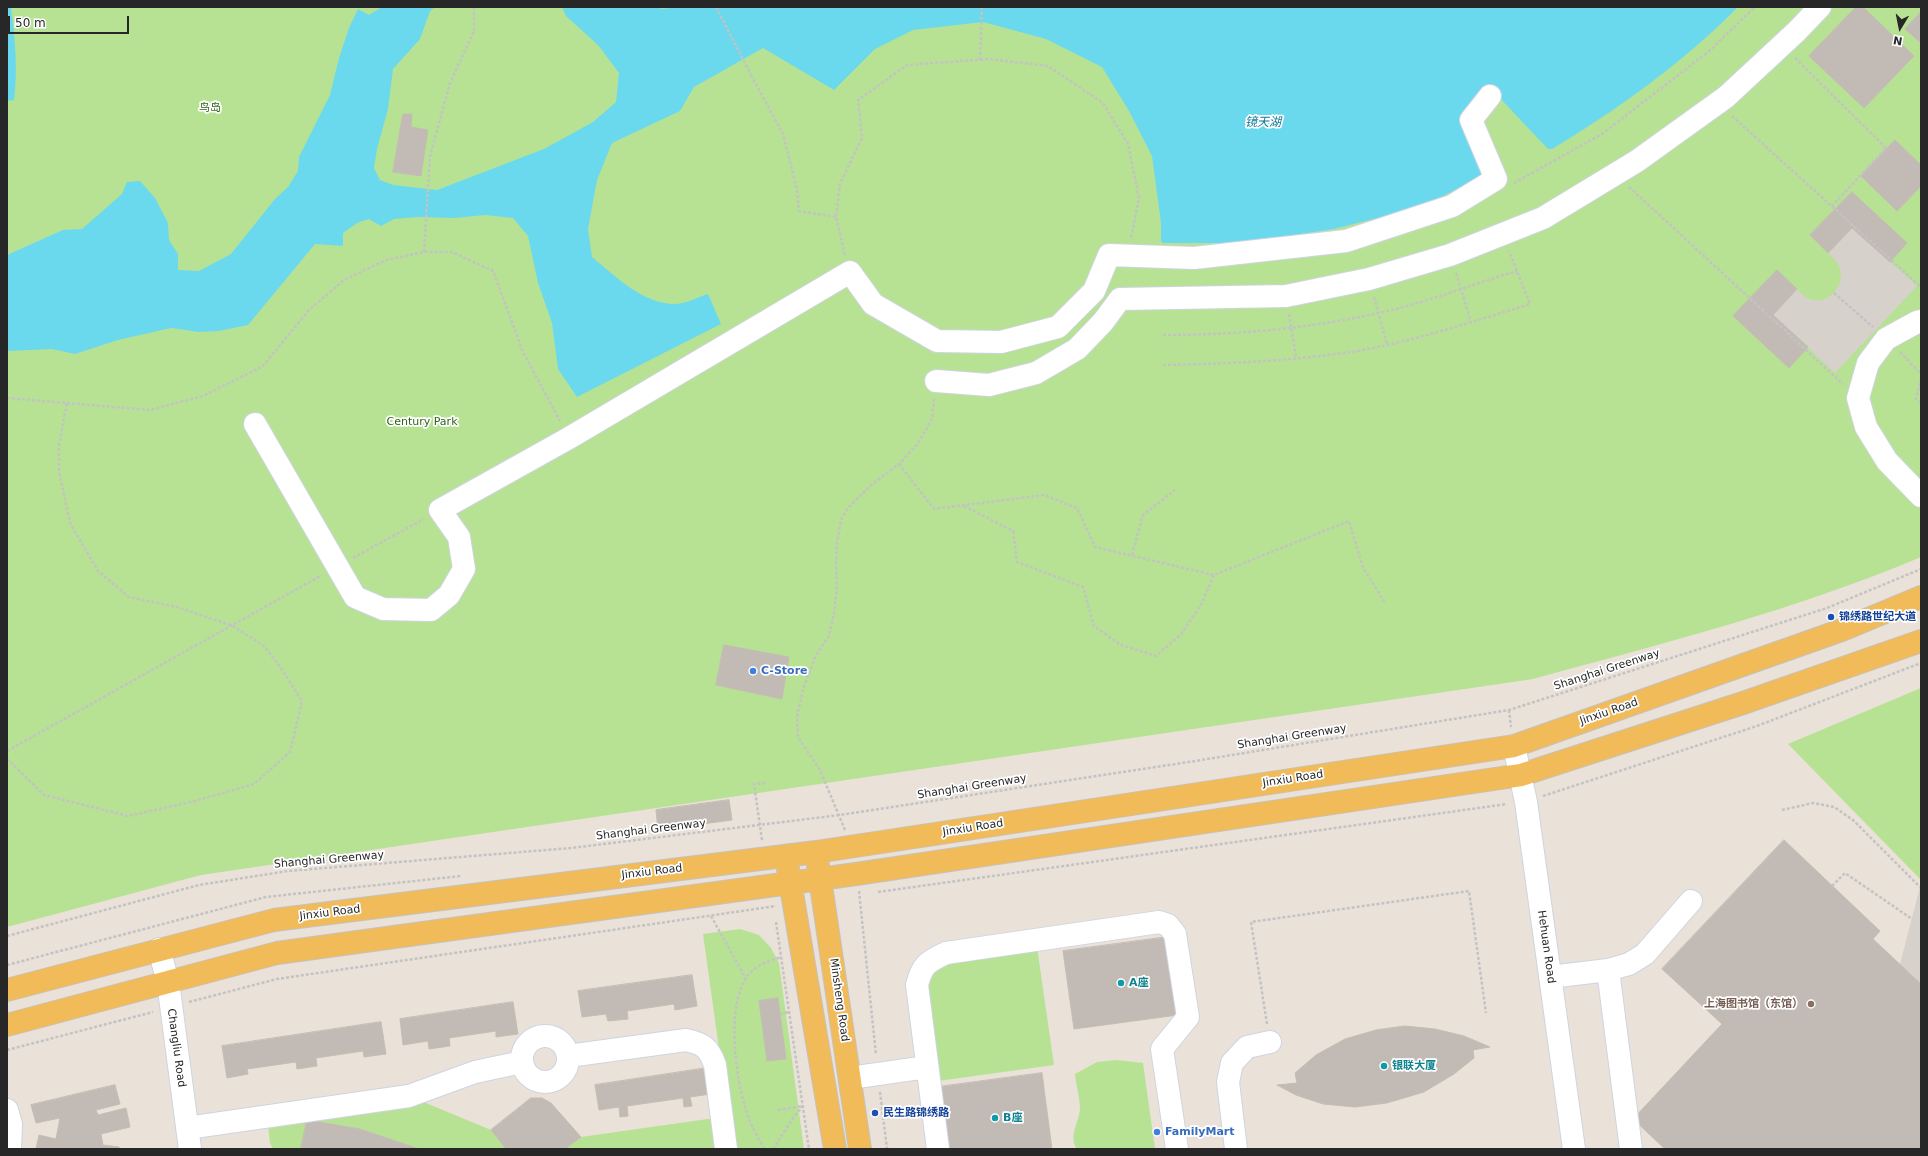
<!DOCTYPE html>
<html>
<head>
<meta charset="utf-8">
<style>
	body { margin:0 }
	#map { position:relative; width:1928px; height:1156px; overflow:hidden; background:#eae1d9; font-family:"DejaVu Sans",sans-serif }
	canvas { display:block }
	.frame { position:absolute; inset:0; border:8px solid #272727; pointer-events:none }
	.north { position:absolute; left:1880px; top:8px; width:40px; height:40px; -webkit-text-stroke:3px #fff; paint-order:stroke; rotate:190deg; font-size:11px; font-weight:700; line-height:16px; text-align:center; color:#272727 }
	.north::after { content:''; display:block; margin:auto; width:14px; height:18px; background:#272727; clip-path:polygon(50% 0,100% 100%,50% 72%,0 100%) }
	.scale { position:absolute; left:8px; top:16px; width:121px; height:18px; box-sizing:border-box; border:2px solid #272727; border-top:0; padding-left:5px; font-size:12px; line-height:14px; white-space:nowrap; color:#272727; -webkit-text-stroke:3px #fff; paint-order:stroke }
</style>
</head>
<body>
<div id="map">
<canvas width="1928" height="1156"></canvas>
<div class="frame"></div>
<div class="north">N</div>
<div class="scale">50 m</div>
</div>
<script>
const context = document.querySelector('canvas').getContext('2d');
context.lineJoin = 'round';
function fill(path, color) {
  context.fillStyle = color;
  context.fill(path, 'evenodd');
}
function trace(path, color, width, dash) {
  context.strokeStyle = color;
  context.lineWidth = width;
  context.lineCap = dash ? 'butt' : 'round';
  context.setLineDash(dash || []);
  context.stroke(path);
}
function label(font, color, halo, rows, align = 'center') {
  context.font = font + ' "DejaVu Sans","Noto Sans SC",sans-serif';
  context.lineWidth = 3.5;
  context.setLineDash([]);
  context.textBaseline = 'middle';
  context.strokeStyle = halo;
  context.fillStyle = color;
  for (const [text, x, y, turn = 0] of rows) {
    context.save();
    context.translate(x, y);
    context.rotate((+turn || 0) * Math.PI / 180);
    context.textAlign = isNaN(turn) ? turn : align;
    if (halo) context.strokeText(text, 0, 0);
    context.fillText(text, 0, 0);
    context.restore();
  }
}
fill(new Path2D(`
	M7 7H1921V557C1796 610 1664 643 1533 679L201 875 7 927Z
	M1921 688V880L1788 744Z
	M740 929 759 935 771 948 779 963 804 1149H733L703 934Z
	M1037 947 1054 1065 938 1081 926 989 928 977 948 961Z
	M1117 1060 1143 1063 1155 1149H1077C1068 1137 1079 1122 1080 1109 1080 1098 1076 1085 1075 1074L1097 1062Z
	M409 1096 491 1130 506 1149H273L270 1143 267 1116Z
	M722 1117 726 1149H565L581 1137Z`), '#b7e294');
fill(new Path2D(`
	M1852 228 1917 286 1835 373 1773 315 1797 289 1804 296 1812 300H1823L1833 294 1840 283 1841 272 1837 262 1828 253Z
	M1921 883V984L1900 964Z`), '#d6d1cb');
fill(new Path2D(`
	M7 7H11C15 39 18 68 14 100L7 101Z
	M382 7H435L430 11 420 39 393 69 388 109 377 149 374 168 380 180 393 185 437 190 544 149 593 122 616 102 619 73 598 45 566 16 562 7H658L662 9 677 7H1738C1685 61 1617 110 1552 149H1548L1496 94 1466 113 1485 174 1424 206 1334 229 1240 243H1163L1161 241V223L1152 156 1129 111 1102 67 1046 39 983 22 913 30 875 49 834 90 763 48 694 87 680 111 612 143 597 180 588 229 592 257C615 276 643 304 675 304 685 304 698 297 708 294L721 324 577 397 558 369 552 323 538 283 528 236 513 218 486 215 453 218 418 217 394 219 381 226 369 219 357 223 343 233V246L315 244 248 325 219 331 199 332 171 328 118 340 75 354 52 349 7 351V255L63 230 82 229 122 194 127 182 140 181 155 198 168 223 169 240 178 254V270L199 271 231 254 275 199 288 187 298 171 299 157 330 95 339 58 349 28 358 9 369 15Z`), '#6ad9ee');
const building = new Path2D(`
	M1856 7H1863L1914 56 1864 108 1809 56Z
	M1921 12V43L1905 29Z
	M403 114H412L411 127 428 130 421 176 393 172Z
	M1895 140 1921 165V186L1897 211 1861 176Z
	M1852 192 1907 243 1890 262 1852 228 1828 253 1810 235Z
	M1777 270 1797 289 1773 315 1808 347 1789 368 1733 316Z
	M724 645 789 657 782 699 716 685Z
	M729 800 732 820 658 830 656 810Z
	M1784 840 1880 931 1873 939 1921 984V1149H1665L1633 1119 1722 1024 1662 969Z
	M1168 937 1178 1015 1074 1029 1063 951Z
	M692 975 697 1006 675 1010 674 1004 627 1011 628 1019 608 1021 606 1014 582 1017 578 991Z
	M778 998 786 1059 767 1061 759 1001Z
	M513 1002 518 1034 496 1037V1031L449 1038 450 1046 429 1049 428 1041 403 1045 400 1019Z
	M381 1022 386 1054 364 1057 363 1051 316 1058 317 1066 297 1069 296 1062 247 1069 248 1074 227 1078 222 1046Z
	M1405 1026 1435 1029 1464 1036 1490 1047 1473 1050 1474 1058 1454 1074 1424 1092 1387 1103 1355 1107 1323 1104 1296 1095 1277 1085 1297 1083 1295 1073 1316 1055 1345 1039 1376 1030Z
	M707 1068 711 1094 690 1097 692 1106 684 1107 683 1098 627 1106 628 1116 620 1117 619 1107 599 1110 595 1085Z
	M1042 1073 1052 1149H946L938 1087Z
	M115 1085 120 1104 96 1110 98 1115 126 1108 130 1127 101 1134 103 1145 119 1147V1149H36L39 1135 56 1139 60 1118 36 1123 31 1105Z
	M531 1098H542L551 1103 581 1137 565 1149H506L491 1130Z
	M307 1120 360 1129 419 1149H301Z`);
fill(building, '#c2bbb5');
trace(building, '#c5bdb3', 1);
const minor = new Path2D(`
	M1921 321 1917 322 1886 339 1868 363 1858 398 1866 427 1887 461 1921 496
	M936 381 989 385 1036 373 1077 349 1103 322 1120 299 1286 296 1369 279 1450 255 1543 218 1637 161 1726 97 1797 31 1820 7
	M255 424 355 597 383 609 431 610 449 595 464 569 459 537 440 510 569 438 850 272 873 304 937 341 1001 342 1058 327 1094 291 1109 255 1194 258 1346 241 1452 206 1496 179 1471 120 1490 96
	M1514 746 1526 802 1574 1149
	M159 949 168 982 190 1149
	M1608 970 1629 964 1645 954 1691 901
	M1550 977 1608 970 1631 1149
	M522 1059a23 23 0 1 1 46 0a23 23 0 1 1-46 0Z
	M568 1056 686 1040C704 1044 709 1048 715 1065L726 1149
	M850 1078 927 1067
	M7 1110 11 1124 10 1149
	M187 1128 409 1096 475 1072 522 1062
	M938 1149 917 985C922 965 927 962 946 953L1159 922 1168 925 1175 934 1188 1017 1162 1049 1177 1149
	M1236 1149 1228 1082 1232 1063 1247 1047 1270 1042`);
const major = new Path2D(`
	M818 865 860 1149
	M788 869 835 1149
	M7 990 274 920 816 852 1514 746 1842 630 1921 597
	M7 1025 277 953 856 874 1521 775 1743 703 1921 641`);
trace(minor, '#ced4e1', 24);
trace(major, '#c3c3c3', 24);
trace(new Path2D(`
	M1795 58 1886 148 1832 206
	M980 60 982 7
	M751 75 783 134 797 190 799 211 836 217
	M1732 116 1921 287
	M1514 183 1602 134 1708 52 1755 7
	M1629 187 1843 384
	M424 252 430 156 450 83 474 31V7
	M845 255 836 217 840 184 862 138 858 100 907 65 989 59 1048 66 1103 103 1128 144 1139 198 1131 238
	M1456 273 1471 322
	M1834 293 1873 327
	M1374 297 1387 344
	M1289 314 1296 357
	M1163 335C1234 335 1304 329 1374 314 1423 304 1470 285 1517 271
	M1900 352 1921 374
	M1163 365C1225 364 1289 361 1351 352 1412 342 1471 322 1530 304L1509 251
	M1921 378 1916 399 1921 403
	M7 398 150 410 203 396 263 366 309 310 344 280 386 260 424 252H452L493 271 523 352 560 421
	M899 464 934 509 1044 495 1077 508 1095 547 1214 575 1349 521 1363 568 1385 603
	M964 506 1013 531 1017 562 1083 587 1094 626 1121 645 1156 656 1181 634 1201 605 1214 575
	M1132 555 1143 515 1175 490
	M353 558 424 519
	M1509 710 1511 727
	M7 751 322 575
	M7 759 44 795 128 816 195 801 254 784 290 752 302 701 279 665 264 646 233 626 177 607 129 597 98 571 70 523 59 471V446L67 402
	M1543 796 1757 726 1921 663
	M1782 810 1813 803 1834 807 1853 820 1920 887
	M845 830 820 770 798 737 797 717 803 689 816 655 829 636 834 614 837 585 836 564 837 542 841 520 847 509 871 485 899 464 919 442 932 419 934 399
	M762 840 754 784 765 783
	M1832 886 1845 873 1912 919
	M859 891 876 1055
	M878 892 1507 804
	M711 916 746 979
	M776 922 809 1149
	M7 936 199 885 288 871 571 848 840 815 1195 761 1509 710 1827 608 1921 569
	M7 965 266 897 461 876
	M189 1002 277 979 776 906
	M780 1014 789 1012
	M1267 1024 1251 922 1469 891 1486 1013
	M7 1050 153 1012
	M880 1092 887 1149
	M778 1110 803 1106
	M764 1149C759 1139 753 1129 749 1119 736 1085 724 1003 749 974 758 964 770 961 781 957
	M773 1149 793 1118 803 1106`), '#c3c3c3', 2.5, [3, 2]);
trace(minor, '#fff', 22);
trace(major, '#f0bb58', 22);
trace(new Path2D(`
	M716 7 751 75`), '#c3c3c3', 2.5, [3, 2]);
for (const [x, y, r, color] of [
	[1831,617,4,"#1a4fb4"],
	[753,671,4,"#3f7fe0"],
	[1121,983,4,"#0f9aa8"],
	[1811,1004,4,"#8d6e63"],
	[1384,1066,4,"#0f9aa8"],
	[875,1113,4,"#1a4fb4"],
	[995,1118,4,"#0f9aa8"],
	[1157,1132,4,"#3f7fe0"]
]) {
  const dot = new Path2D();
  dot.arc(x, y, r, 0, 2 * Math.PI);
  context.fillStyle = color;
  context.fill(dot);
  trace(dot, '#fff', 1.5);
}
label('11px', '#316319', '#fff', [
	["鸟岛",210,108],
	["Century Park",422,422]
]);
label('bold 11px', '#164399', '#fff', [
	["锦绣路世纪大道",1839,617],
	["民生路锦绣路",883,1113]
], 'left');
label('11px', '#272727', '#fff', [
	["Shanghai Greenway",1607,670,-18],
	["Jinxiu Road",1609,712,-19],
	["Shanghai Greenway",1292,737,-9],
	["Jinxiu Road",1293,779,-9],
	["Shanghai Greenway",972,787,-9],
	["Jinxiu Road",973,828,-9],
	["Shanghai Greenway",651,830,-7],
	["Shanghai Greenway",329,860,-5],
	["Jinxiu Road",652,872,-7],
	["Jinxiu Road",330,913,-7],
	["Hehuan Road",1546,947,82],
	["Minsheng Road",839,1000,82],
	["Changliu Road",176,1048,82]
]);
label('bold 11px', '#366cbe', '#fff', [
	["C-Store",761,671],
	["FamilyMart",1165,1132]
], 'left');
label('bold 11px', '#0d838f', '#fff', [
	["A座",1129,983],
	["银联大厦",1392,1066],
	["B座",1003,1118]
], 'left');
label('bold 11px', '#785e54', '#fff', [
	["上海图书馆（东馆）",1803,1004]
], 'right');
label('italic 12px', '#0d7696', '#fff', [
	["镜天湖",1263,123]
]);
</script>
</body>
</html>
